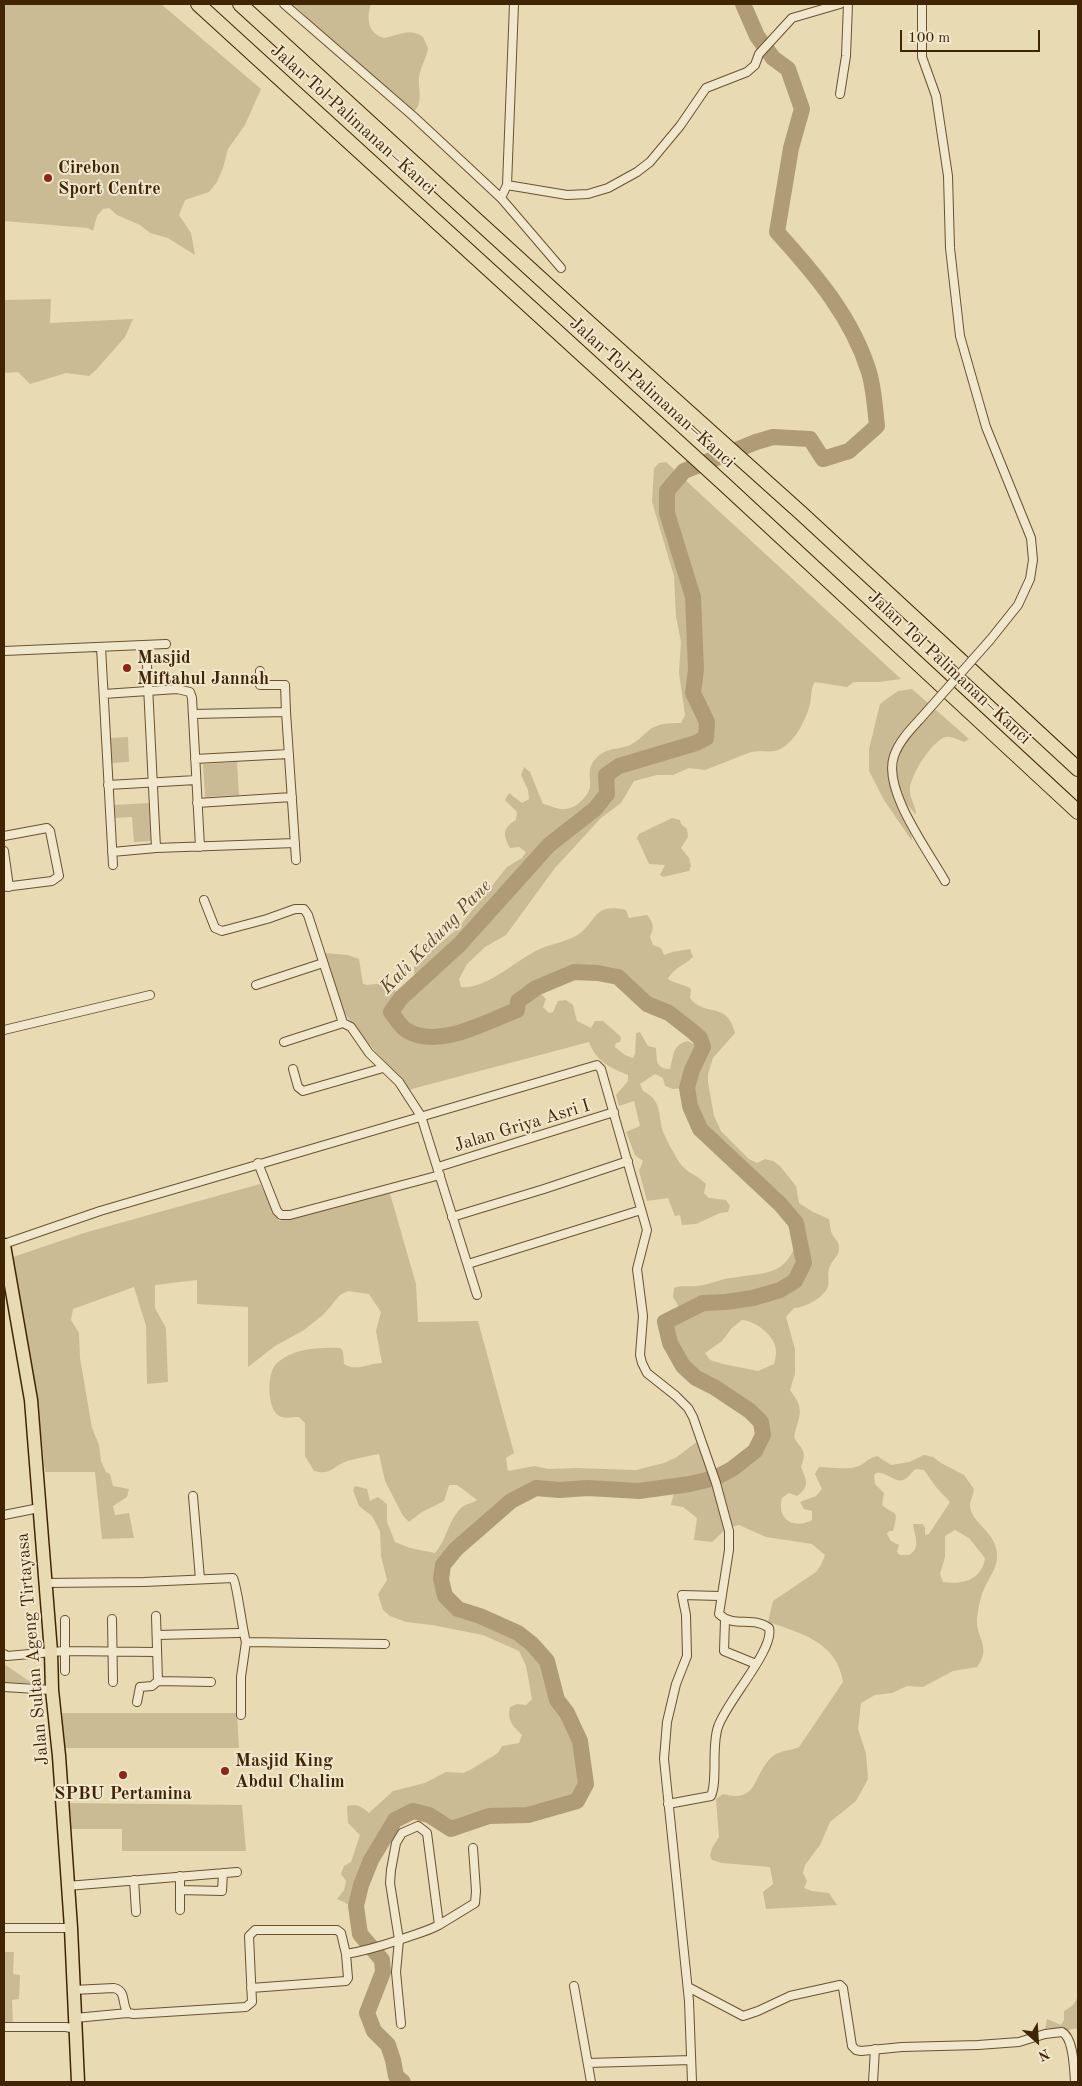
<!DOCTYPE html>
<html>
<head>
<meta charset="utf-8">
<style>
	body { margin:0 }
	#map { position:relative; width:1082px; height:2086px; overflow:hidden; background:#e8dab2; font-family:"Old Standard TT",serif }
	canvas { display:block }
	.frame { position:absolute; inset:0; border:5px solid #402505; pointer-events:none }
	.north { position:absolute; left:1012px; top:2016px; width:50px; height:50px; -webkit-text-stroke:4px #f0e7cd; paint-order:stroke; rotate:154deg; font-size:14px; font-weight:700; line-height:20px; text-align:center; color:#402505 }
	.north::after { content:''; display:block; margin:auto; width:18px; height:22px; background:#402505; clip-path:polygon(50% 0,100% 100%,50% 72%,0 100%) }
	.scale { position:absolute; left:900px; top:30px; width:140px; height:22px; box-sizing:border-box; border:2px solid #402505; border-top:0; padding-left:6px; font-size:15px; line-height:18px; white-space:nowrap; color:#402505; -webkit-text-stroke:4px #f0e7cd; paint-order:stroke }
</style>
</head>
<body>
<div id="map">
<canvas width="1082" height="2086"></canvas>
<div class="frame"></div>
<div class="north">N</div>
<div class="scale">100 m</div>
</div>
<script>
const context = document.querySelector('canvas').getContext('2d');
context.lineJoin = 'round';
function fill(path, color) {
  context.fillStyle = color;
  context.fill(path, 'evenodd');
}
function trace(path, color, width, dash) {
  context.strokeStyle = color;
  context.lineWidth = width;
  context.lineCap = dash ? 'butt' : 'round';
  context.setLineDash(dash || []);
  context.stroke(path);
}
function label(font, color, halo, rows, align = 'center') {
  context.font = font + ' "Old Standard TT",serif';
  context.lineWidth = 4;
  context.setLineDash([]);
  context.textBaseline = 'middle';
  context.strokeStyle = halo;
  context.fillStyle = color;
  for (const [text, x, y, turn = 0] of rows) {
    context.save();
    context.translate(x, y);
    context.rotate((+turn || 0) * Math.PI / 180);
    context.textAlign = isNaN(turn) ? turn : align;
    if (halo) context.strokeText(text, 0, 0);
    context.fillText(text, 0, 0);
    context.restore();
  }
}
fill(new Path2D(`
	M4 4H161L261 89 245 125 228 149 223 168 217 182 209 192 185 200 179 215 191 233 195 255 168 238 150 233 140 225 117 215 109 208 103 209 97 216 93 231 88 228 4 221Z
	M293 4H371C366 18 368 34 384 38 398 36 409 27 423 37L428 48C427 58 420 67 419 78 418 90 424 104 413 112L342 51Z
	M51 299 50 323 133 319 125 337 96 370 89 376 66 373 30 384 18 372 4 373V300Z
	M666 462 678 473 664 490V514L689 597 693 670 690 694 703 723V735L617 763 603 773V793L593 807 547 843 458 942 415 980 414 966 458 928 507 867 522 858 526 852 519 847 510 848C503 835 502 828 516 820L517 812 505 800 509 793 522 803 529 799 528 790 521 775 524 767 530 772 543 804C550 805 558 810 565 809 575 809 588 797 590 787 591 778 587 771 593 762 605 746 615 751 630 745 638 741 642 736 648 731 657 723 670 723 681 723L685 715 679 673 681 642 676 617 674 576 652 502 654 468 659 463Z
	M683 478 901 679 879 682H854L847 687 815 682C810 689 812 695 810 704 806 720 794 744 778 750 769 753 760 750 751 752L705 770 689 768 673 775H657L634 781 621 803 601 818 555 868 506 935 485 947 467 964 459 979 461 987C486 990 517 959 540 949 551 944 565 942 576 936 597 923 592 902 626 910L629 918 647 915C654 923 654 928 650 937L653 945 661 948 664 955 672 952 690 949 693 957C684 966 674 967 668 979 676 984 684 984 691 989L690 998C705 1018 727 1000 735 1033L713 1058 708 1074V1082L714 1116 721 1131 749 1159 757 1163 765 1159 773 1161 780 1166 796 1186 799 1203 813 1212 829 1219C830 1224 830 1229 832 1234 835 1239 839 1242 839 1247 840 1255 834 1258 831 1264 826 1271 830 1279 828 1286 825 1297 805 1308 794 1308L786 1317 795 1349V1374L790 1390C806 1411 799 1414 794 1437 801 1450 808 1450 801 1467 806 1480 811 1486 797 1496L789 1493 782 1498C776 1519 794 1530 812 1520V1511L804 1509 800 1502 816 1496 822 1489 815 1474 819 1467C830 1467 845 1470 856 1467 864 1465 868 1458 877 1456L891 1465 909 1462 924 1455 933 1457 941 1463 964 1475 974 1489C973 1494 971 1500 970 1504 969 1522 996 1531 997 1554 998 1568 989 1577 984 1589 980 1598 978 1610 977 1619 976 1639 992 1647 977 1667L953 1671 923 1687 907 1686 892 1693 875 1695 861 1703 858 1729 866 1753 868 1779 856 1801 830 1822 820 1845 805 1865 803 1873 807 1881 804 1888 812 1891 829 1893 837 1905 766 1909 763 1892 773 1884 770 1867 722 1863 712 1860 710 1856 712 1848 719 1837 716 1799 723 1794C760 1804 752 1773 773 1756 781 1750 791 1751 799 1747L843 1682C837 1642 801 1633 768 1622L773 1601 816 1572 821 1565 825 1555 812 1544 766 1537 739 1525 727 1528 712 1542 694 1540 697 1518 683 1507 671 1505 674 1492C688 1488 702 1486 716 1482 744 1472 788 1435 752 1408 733 1394 703 1382 688 1365 678 1354 673 1338 669 1324L703 1306H727L754 1302 781 1293 797 1283 808 1264 799 1222 784 1203 703 1127 694 1105 691 1089 695 1072 707 1048C701 1032 685 1019 671 1010 664 1006 656 1005 649 1001 638 995 628 977 618 973 582 958 544 978 515 999L514 1008C486 1018 435 1047 407 1027 403 1023 399 1016 395 1012L404 1000 463 947 551 848 598 811 610 795V777L620 769 697 746 709 740 710 722 697 693 700 670 696 596 671 513V493ZM742 1320C756 1321 777 1337 776 1352 776 1356 775 1361 774 1364L758 1371 723 1364 710 1360 705 1353 722 1341 732 1328ZM916 1469 924 1470 936 1487 950 1502 929 1534 925 1535V1527L922 1524H913C914 1534 922 1548 909 1555H900L897 1552 899 1545 891 1541 887 1534 889 1531H893C900 1508 894 1516 882 1505L884 1493 875 1484 874 1476 876 1473C886 1471 895 1483 903 1480 909 1478 911 1472 916 1469ZM955 1530 969 1538 985 1558C982 1580 962 1585 943 1582L940 1574 945 1557V1536Z
	M912 689 969 739 964 742C958 740 952 736 946 737 933 739 910 776 910 789 909 798 916 805 916 815L905 802 895 783H891C891 805 912 819 912 841L884 800 869 771V749L880 704 898 691Z
	M128 737 129 762 111 763 110 738Z
	M237 762 239 795 205 797 203 764Z
	M149 803 151 841 134 842 132 817 114 818 113 805Z
	M672 818 680 820 681 824 687 829 688 837 681 848 689 858 691 866 689 871 663 877 660 875 665 865 649 864 637 838 639 834Z
	M324 953 348 955 359 959 363 984 367 985 391 982 398 996 387 1012C391 1018 396 1026 401 1031 428 1057 491 1024 519 1013L522 1003 538 991 546 999 543 1007 549 1013 553 1012 558 1001 566 1000 573 1005 577 1021 591 1028 595 1021H603L621 1037 620 1042 616 1043 615 1047 625 1055 633 1058 635 1054 636 1033 640 1032 648 1046 656 1048C657 1059 655 1069 670 1069 674 1055 672 1045 688 1041L699 1047 689 1069 684 1088 673 1089 665 1086 663 1078 655 1074 640 1084 643 1091C664 1101 657 1117 664 1134 668 1144 674 1153 679 1162 686 1173 698 1175 706 1184L704 1193 709 1198 726 1200 730 1206 728 1212 720 1213 696 1224 682 1225 680 1215 675 1216 668 1198 647 1201 639 1171 643 1161 635 1155 626 1132 640 1126 634 1101 619 1106 616 1095 628 1081V1075C610 1068 596 1061 589 1042L408 1090 354 1026 339 1006Z
	M260 1184 279 1221 389 1190 416 1284 418 1322 478 1321 514 1453 506 1458 508 1471 535 1466 548 1469 576 1468 636 1470 664 1463 677 1457 699 1440 714 1475 639 1488 588 1484 559 1486 536 1484 509 1498 453 1546 440 1563 438 1579 442 1598 456 1612 479 1619 516 1636 529 1646 544 1663 554 1701 564 1715 576 1743 582 1784 574 1798 528 1812H489L451 1825C440 1818 426 1806 413 1808 382 1812 358 1880 352 1906L337 1899 344 1890 346 1881 341 1874 344 1866 351 1862 360 1835 348 1823 347 1806C357 1804 361 1806 369 1813L393 1791 425 1783 446 1772 463 1773 470 1770 498 1753 502 1746 519 1743 522 1735C513 1726 507 1721 510 1707L517 1704 526 1705 532 1699 526 1666 519 1651 483 1635 432 1625 406 1622 390 1616 383 1610 378 1594 387 1580 381 1556 380 1531 372 1516 359 1506 353 1490 355 1486 367 1489 370 1501 378 1497 387 1504V1522L395 1542 410 1548 435 1553C447 1540 448 1520 462 1507 466 1504 473 1503 477 1500L457 1485H449L444 1501 422 1512 409 1522 403 1516 385 1481 379 1454C368 1456 358 1458 347 1461 333 1466 331 1476 314 1471L305 1456V1423L299 1417C293 1417 285 1419 279 1416 267 1409 266 1372 277 1363 294 1348 319 1347 340 1348L343 1351 344 1364C355 1372 369 1363 382 1363L376 1331 381 1312 369 1294 348 1291 340 1295 324 1314 304 1330 275 1346 248 1367V1307L197 1304V1280L155 1285V1308L166 1328 168 1382 147 1384 146 1326 134 1287 73 1309 71 1320 79 1333 80 1358 92 1428 99 1445 101 1461 106 1472 110 1474 113 1486 129 1489 127 1497 113 1506 115 1515 129 1513 134 1538 102 1539 95 1472H45L38 1404 10 1258 84 1233Z
	M795 1246 800 1263 792 1278 778 1287 753 1295 702 1299 677 1311 679 1307 673 1297 674 1288C682 1285 689 1287 697 1286 709 1285 720 1279 731 1278 759 1273 784 1277 795 1246Z
	M4 1664 32 1683H4Z
	M60 1713H237L239 1748H61Z
	M67 1803 242 1805 246 1851H122V1829H69Z
	M4 1952H14L13 1974 20 1975 19 1999 12 2000 13 2024H4Z
	M1078 1997V2028L1044 2035 1047 2019 1061 2025 1064 2020V2011L1073 2005Z`), '#cbbb95');
trace(new Path2D(`
	M403 2082 396 2076 393 2060 388 2045 374 2031 367 2013 383 1972 382 1960 360 1934 356 1906 361 1885 371 1860 395 1820 413 1811 429 1815 451 1829 489 1816 528 1815 577 1801 586 1784 580 1741 567 1713 557 1700 547 1661 532 1644 518 1633 480 1616 458 1609 445 1596 441 1579 443 1565 456 1549 511 1501 536 1488 559 1490 588 1488 639 1491 690 1484 715 1478 732 1469 755 1451 763 1435 761 1422 750 1411 714 1387 696 1378 683 1366 670 1343 665 1322 703 1303 726 1302 753 1298 780 1290 795 1281 804 1263 796 1223 781 1205 700 1129 690 1106 687 1088 692 1070 703 1047 700 1038 692 1031 669 1013 647 1004 618 977 598 973 574 972 536 988 518 1001 517 1010C486 1022 437 1050 406 1030 400 1026 395 1017 391 1012L401 998 460 944 549 845 595 809 607 794 606 775 619 766 696 743 706 738 707 722 693 693 696 670 693 597 667 513V491L684 471 756 442 773 437 810 439 823 459 849 451 877 426C875 408 874 389 869 372 852 317 815 274 777 232L791 148 802 109 788 69 773 58 757 36 743 4`), '#af9c77', 16);
const minor = new Path2D(`
	M284 4 413 116 470 169 501 198 561 268
	M922 4V57L936 96 948 176 950 248 960 336 986 427 1031 538 1033 560 1030 579 1018 605 990 640
	M840 94 846 56 848 4
	M507 185 567 195 588 194 608 188 637 172 650 162 680 126 706 88 747 72 755 65 759 54 792 18 840 4
	M501 198 507 185 514 4
	M146 645 156 848
	M101 647 113 865
	M4 651 166 644
	M260 671V685H285L286 712
	M104 694 177 689 190 692 192 698 200 847
	M193 714 286 712 296 860
	M921 718C911 729 899 741 894 756 882 790 929 852 945 881
	M195 759 289 754
	M108 785 196 780
	M197 803 292 797
	M4 836 47 828 50 831 59 876 52 881 4 887
	M4 851 9 887
	M112 852 156 848 295 843
	M204 900 215 928 222 931 267 919 295 909H304L308 915 343 1023 351 1027 369 1053 399 1082 421 1116 477 1295
	M256 985 323 963
	M4 1030 150 995
	M284 1042 343 1023
	M293 1069 298 1087 303 1091 383 1068
	M258 1163 277 1211 281 1215H290L440 1175
	M438 1167 614 1112
	M452 1217 544 1189 628 1161
	M4 1244 100 1211 597 1065 601 1069 647 1230 637 1269 643 1316 640 1355 642 1363 647 1373 676 1396 688 1408 693 1417 716 1483 729 1531V1550L719 1614C733 1628 754 1616 769 1628 775 1649 726 1702 718 1727 711 1747 718 1780 711 1796L668 1804
	M468 1264 641 1210
	M193 1496 200 1579
	M4 1515 39 1508
	M45 1583 144 1582 233 1578C237 1583 242 1629 246 1642L385 1644
	M156 1616 158 1681
	M112 1619 113 1682
	M65 1620V1671
	M725 1620 724 1651 756 1664
	M157 1635 238 1633
	M4 1654 7 1656 64 1651 156 1652
	M4 1687 52 1690
	M137 1702 140 1687 152 1686 158 1681 211 1682
	M241 1715V1677L246 1642
	M134 1880 136 1912
	M67 1886 237 1872
	M180 1890 222 1891 223 1873
	M180 1910V1876
	M439 1925 475 1903 476 1891 473 1848
	M4 1928H71
	M346 1954C365 1951 381 1946 399 1940 412 1935 426 1932 439 1925L427 1833 418 1826 402 1833 396 1843 391 1870 390 1883 399 1940 396 1972 401 2024
	M574 1986 591 2082
	M688 1987 743 2016 758 2011 790 1996 840 1985 843 1988 852 2046 856 2050 861 2051 902 2047 978 2045 1019 2042 1045 2034 1062 2032C1074 2038 1074 2070 1075 2082
	M73 1990 114 1988C127 1991 121 2004 128 2013L134 2014 246 2007 252 2002 249 1936 255 1930H337L341 1933 346 1954 348 1978 346 1981 251 1988
	M75 2018 128 2013
	M4 2027H66L76 2029
	M588 2063 691 2060
	M692 2082 689 2001 664 1759 667 1722 676 1684 687 1656 686 1615 682 1595 720 1596
	M873 2082 875 2049`);
const primary = new Path2D(`
	M4 1245 31 1400 51 1652 52 1690 59 1756 71 1928 78 2082`);
const motorway = new Path2D(`
	M198 4 724 484 1078 812
	M240 4 587 321 801 513 1078 769`);
trace(minor, '#6a5230', 10);
trace(primary, '#402505', 15);
trace(motorway, '#402505', 16);
trace(minor, '#f0e7cd', 8);
trace(primary, '#e8dab2', 12);
trace(motorway, '#e8dab2', 14);
const minorBridge = new Path2D(`
	M921 718 990 640`);
trace(minorBridge, '#6a5230', 10, []);
trace(minorBridge, '#f0e7cd', 8);
for (const [x, y, r, color] of [
	[48,178,5,"#8f2418"],
	[127,668,5,"#8f2418"],
	[225,1771,5,"#8f2418"],
	[123,1775,5,"#8f2418"]
]) {
  const dot = new Path2D();
  dot.arc(x, y, r, 0, 2 * Math.PI);
  context.fillStyle = color;
  context.fill(dot);
  trace(dot, '#f0e7cd', 2);
}
label('18px', '#402505', '#f0e7cd', [
	["Jalan Tol Palimanan–Kanci",353,120,42],
	["Jalan Tol Palimanan–Kanci",652,393,42],
	["Jalan Tol Palimanan–Kanci",949,668,43],
	["Jalan Griya Asri I",522,1126,-17],
	["Jalan Sultan Ageng Tirtayasa",33,1649,-95]
]);
label('bold 18px', '#402505', '#f0e7cd', [
	["Cirebon",58,168],
	["Sport Centre",58,189],
	["Masjid",137,658],
	["Miftahul Jannah",137,679],
	["Masjid King",235,1761],
	["Abdul Chalim",235,1782],
	["SPBU Pertamina",123,1794,"center"]
], 'left');
label('italic 19px', '#614927', '#f0e7cd', [
	["Kali Kedung Pane",436,937,-46]
]);
</script>
</body>
</html>
